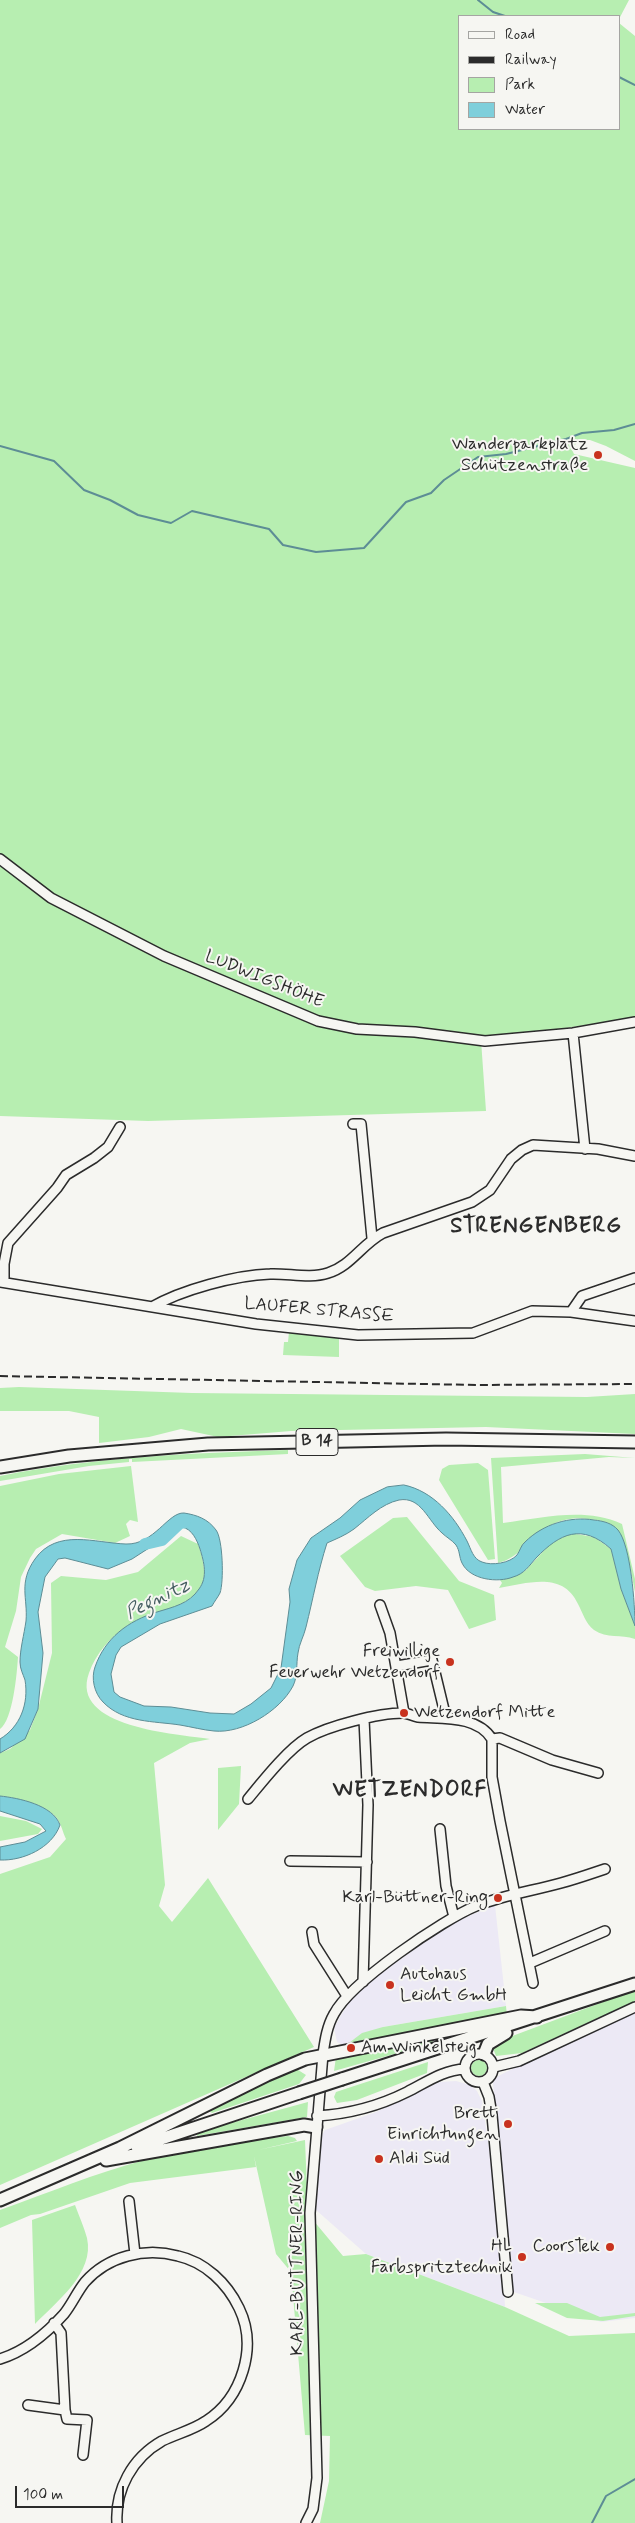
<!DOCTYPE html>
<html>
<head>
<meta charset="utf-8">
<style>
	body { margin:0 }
	#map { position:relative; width:635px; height:2523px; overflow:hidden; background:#f6f6f2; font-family:Mynerve,sans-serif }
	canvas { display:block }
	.legend { position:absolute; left:458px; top:15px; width:162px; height:115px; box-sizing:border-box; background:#f6f6f2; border:1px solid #a5a5a2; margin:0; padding:6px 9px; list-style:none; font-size:15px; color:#2b2b2b }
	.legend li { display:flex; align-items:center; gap:10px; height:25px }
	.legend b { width:25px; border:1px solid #a5a5a2 }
	.scale { position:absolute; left:15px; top:2486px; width:109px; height:22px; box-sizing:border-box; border:2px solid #2b2b2b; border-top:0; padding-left:6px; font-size:15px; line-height:18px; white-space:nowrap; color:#2b2b2b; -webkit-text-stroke:4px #f6f6f2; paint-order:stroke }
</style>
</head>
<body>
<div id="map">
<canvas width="635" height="2523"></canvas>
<ul class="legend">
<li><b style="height:6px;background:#f6f6f2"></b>Road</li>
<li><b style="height:6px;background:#2b2b2b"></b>Railway</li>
<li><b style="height:14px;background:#b7eeb1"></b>Park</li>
<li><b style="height:14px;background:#7fcfdb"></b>Water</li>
</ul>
<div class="scale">100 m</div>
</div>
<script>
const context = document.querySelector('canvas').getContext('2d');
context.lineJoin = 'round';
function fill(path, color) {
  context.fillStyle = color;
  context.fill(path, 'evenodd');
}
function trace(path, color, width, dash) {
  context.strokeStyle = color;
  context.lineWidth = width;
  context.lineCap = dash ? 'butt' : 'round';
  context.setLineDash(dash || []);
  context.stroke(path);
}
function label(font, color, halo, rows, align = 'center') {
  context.font = font + ' Mynerve,sans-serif';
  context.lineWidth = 4;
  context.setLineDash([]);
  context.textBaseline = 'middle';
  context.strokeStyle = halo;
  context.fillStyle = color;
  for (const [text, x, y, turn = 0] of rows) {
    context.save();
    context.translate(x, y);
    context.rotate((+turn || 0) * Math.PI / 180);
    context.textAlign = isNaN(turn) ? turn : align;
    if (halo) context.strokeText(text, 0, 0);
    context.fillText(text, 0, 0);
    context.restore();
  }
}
fill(new Path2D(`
	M495 1905 506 2006 383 2027 345 2046 337 2042 334 2028 340 2017 351 1999 372 1979 454 1922Z
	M635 2012V2318L601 2322 511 2291 493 2083 495 2078 504 2073Z
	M456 2081 470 2085 477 2091 482 2101 501 2230 505 2307 366 2254 316 2210 321 2137 325 2130 376 2112 439 2082Z`), '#ece9f5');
fill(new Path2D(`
	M0 0H629L619 19V16H459V129H619V23L635 36V461L606 446 590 440H578L572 450 574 454 635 468V1018L481 1040 486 1111 148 1121 0 1116Z
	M289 1332 339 1338V1357L283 1355 284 1342H288Z
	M19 1387 192 1393 587 1397 635 1394V1434L486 1427 291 1431 218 1437 181 1429 149 1437 99 1443V1417L69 1411H0V1388Z
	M288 1450V1454L132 1462V1459H129V1462L89 1466 0 1481V1476C95 1457 191 1453 288 1450Z
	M585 1454 635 1458 609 1457 501 1467 503 1523C544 1518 584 1507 622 1524L635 1579V1592C632 1577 626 1536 614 1527 607 1521 598 1520 588 1519 576 1517 562 1519 551 1525 531 1536 520 1558 498 1563L491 1458Z
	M478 1463 488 1470 495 1559 488 1560 439 1480 442 1469 449 1465Z
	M131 1466 138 1522 130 1520 126 1524 130 1536 115 1543 62 1534 36 1549 30 1558 21 1577 16 1611 5 1647 18 1657C17 1673 13 1720 0 1729V1486L59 1474Z
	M407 1517 459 1581 494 1595 496 1620 469 1629 448 1590 416 1586 375 1591 365 1587 340 1556 393 1518Z
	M570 1533 594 1537 611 1549 621 1589 635 1626V1639C621 1634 607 1639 594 1630 585 1623 583 1613 578 1604 563 1571 528 1583 499 1588L502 1583 500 1580 525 1571 550 1544Z
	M181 1536 198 1544C203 1559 209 1578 198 1591 180 1612 149 1611 127 1626 110 1638 96 1653 89 1673 69 1728 178 1734 210 1739L190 1743 154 1763 165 1885 159 1906 172 1922 208 1878 314 2047 0 2185V1874L50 1857 66 1839C63 1833 61 1823 56 1817 44 1804 18 1798 0 1796V1753L10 1749 30 1730 38 1709 52 1653 51 1583 61 1576 106 1580 138 1572Z
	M241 1766 239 1804 218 1830V1768Z
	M0 1816 26 1821 42 1829 38 1834 0 1841Z
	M635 1990V2001L522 2053 496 2056 493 2048 507 2038Z
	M506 2006 507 2016 345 2046 362 2033 383 2027Z
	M432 2039 433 2043 334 2071 336 2057Z
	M471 2068a8 8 0 1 1 16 0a8 8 0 1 1-16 0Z
	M428 2062 427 2073 357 2100 337 2103 334 2097 336 2092 348 2088Z
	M295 2068 306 2075 299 2084 212 2113 209 2110Z
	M308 2102 307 2117 197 2136 198 2132Z
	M288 2136 295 2138 297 2141 258 2150 305 2140 308 2214 343 2256 366 2254 505 2307 569 2336 635 2333V2523H320L329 2481 330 2436 305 2435 291 2272 276 2254 254 2156 256 2167 130 2183 40 2214 31 2215 0 2228V2210C48 2193 95 2173 145 2160 192 2148 240 2142 288 2136Z
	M75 2205C79 2216 84 2227 87 2238 95 2273 56 2302 35 2324L32 2220Z
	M535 2303H567L600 2317 635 2313V2316L603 2321 567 2318Z`), '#b7eeb1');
const water = new Path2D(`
	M404 1485C433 1491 454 1516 467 1541 471 1549 473 1559 482 1562 492 1566 510 1563 517 1555 520 1551 521 1545 525 1542 543 1524 570 1516 594 1520 603 1521 612 1523 618 1530 631 1546 635 1605 635 1626L621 1589 611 1549C582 1523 560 1533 536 1558 529 1566 524 1574 513 1577 498 1583 470 1580 462 1563 459 1557 460 1551 456 1545 452 1540 446 1537 442 1533 428 1521 421 1496 399 1500 381 1504 368 1518 354 1529 346 1535 336 1539 327 1543 318 1571 313 1599 306 1627 304 1636 299 1644 298 1653 296 1664 298 1676 293 1686 280 1711 242 1734 214 1731 203 1730 192 1727 180 1725 154 1721 123 1723 103 1702 94 1693 91 1678 95 1667 105 1638 128 1621 157 1612 173 1607 189 1604 199 1589 208 1577 204 1562 200 1549 197 1540 192 1529 182 1527L170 1532 163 1539 132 1559 108 1569 65 1558 58 1559 45 1577 38 1612 43 1653 38 1709 25 1739 0 1753V1739C20 1727 29 1704 25 1680 23 1674 20 1669 20 1662 20 1649 24 1635 26 1621 28 1598 18 1583 35 1559 57 1528 95 1543 126 1544 154 1545 168 1512 184 1513 197 1515 208 1519 216 1530 223 1539 224 1582 220 1593 218 1597 214 1602 212 1606L160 1624 121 1647 116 1655 111 1674 114 1692 120 1697 144 1706 171 1707 210 1713 234 1714 251 1704 271 1688 281 1668 290 1602 289 1589 297 1560 311 1538 340 1518 360 1500 387 1487Z
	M0 1796C19 1798 53 1805 60 1825 52 1848 23 1861 0 1860V1847L25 1842 46 1831 40 1824 0 1811Z`);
fill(water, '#7fcfdb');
trace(water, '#5d8d95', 1);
trace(new Path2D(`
	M478 0 493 12 505 16
	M619 77 635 85
	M0 446 54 461 84 490 110 500 138 515 171 523 192 511 269 529 283 545 316 552 364 548 406 502 431 493 444 480 478 457 506 454 566 439 582 433 614 430 635 424
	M592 2523 606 2496 635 2479`), '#5d8d95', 2);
trace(new Path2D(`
	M145 1544 162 1540 180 1523 185 1522`), '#7fcfdb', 12);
const minor = new Path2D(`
	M0 859 51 898 164 956 318 1021 357 1029 415 1032 485 1041 573 1033 635 1022
	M573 1033 585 1149
	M353 1124H361L372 1238
	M0 1282 256 1324 358 1335 473 1333 532 1311 571 1312 635 1321
	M4 1282V1264L8 1243 57 1188 66 1175 94 1158 108 1147 120 1127
	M152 1307C181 1290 236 1275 270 1274 288 1273 310 1279 328 1273 351 1266 362 1244 383 1233L472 1202 490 1190 511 1159 522 1150 533 1145 598 1149 635 1156
	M571 1312 582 1296 635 1278
	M380 1605 390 1633 404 1713
	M397 1666 432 1660 446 1718
	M492 1739V1777L500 1821 533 1983
	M492 1739 500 1738 552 1760 598 1773
	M248 1799C262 1782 288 1749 307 1738 328 1726 378 1713 403 1713 408 1713 412 1716 418 1717 442 1719 477 1715 492 1739
	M440 1829 446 1886 454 1917
	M290 1861 367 1862
	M312 1932 314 1944 347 1996
	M530 1963 605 1931
	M363 1982 368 1805 364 1719
	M465 2068a14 14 0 1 1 28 0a14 14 0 1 1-28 0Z
	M494 2067 519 2061 635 2007
	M483 2082 489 2097 492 2115 508 2292
	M317 2116C349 2114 379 2106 407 2092 427 2082 443 2070 465 2069
	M129 2201 135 2254
	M0 2359C26 2351 46 2334 64 2314 72 2304 77 2292 85 2282 108 2256 145 2247 178 2256 205 2262 227 2283 239 2308 258 2347 242 2398 206 2421 193 2430 176 2434 162 2441 132 2458 115 2490 117 2523
	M28 2405 65 2410 61 2333 54 2323
	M65 2410 67 2419 87 2420 83 2455
	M306 2523 313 2509 317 2478 310 2213 323 2054C325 2040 327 2026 334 2014 351 1982 442 1920 476 1906 504 1895 532 1891 561 1883 576 1879 590 1874 605 1869`);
const major = new Path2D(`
	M0 1467 69 1456 208 1444 446 1439 635 1442
	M484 2054 488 2044 506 2033
	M342 2079 635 1984
	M137 2147 299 2093
	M106 2160 304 2125 316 2127
	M0 2200 120 2148 267 2075 305 2059 521 2016 537 2017`);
trace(minor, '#2b2b2b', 12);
trace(major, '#2b2b2b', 15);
trace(minor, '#f6f6f2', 9);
trace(major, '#f6f6f2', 11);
trace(new Path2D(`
	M0 1376 476 1385 635 1384`), '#2b2b2b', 2, [8, 4]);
const majorBridge = new Path2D(`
	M299 2093 342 2079`);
trace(majorBridge, '#2b2b2b', 15, []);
trace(majorBridge, '#f6f6f2', 11);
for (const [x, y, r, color] of [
	[598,455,5,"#c8321e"],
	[450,1662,5,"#c8321e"],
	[404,1713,5,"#c8321e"],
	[498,1898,5,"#c8321e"],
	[390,1985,5,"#c8321e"],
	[351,2048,5,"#c8321e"],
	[508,2124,5,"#c8321e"],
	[379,2159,5,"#c8321e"],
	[610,2247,5,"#c8321e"],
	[522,2257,5,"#c8321e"]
]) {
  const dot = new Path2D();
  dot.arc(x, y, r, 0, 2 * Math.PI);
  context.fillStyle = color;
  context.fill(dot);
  trace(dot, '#f6f6f2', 2);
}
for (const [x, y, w] of [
	[317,1442,42]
]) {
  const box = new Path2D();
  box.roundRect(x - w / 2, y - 13.5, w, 27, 4);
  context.fillStyle = '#f6f6f2';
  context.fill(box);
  trace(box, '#2b2b2b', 1);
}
label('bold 16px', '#2b2b2b', null, [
	["B 14",317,1442]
]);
label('18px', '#2b2b2b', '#f6f6f2', [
	["Wanderparkplatz",588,445],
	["Schützenstraße",588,466],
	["Freiwillige",440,1652],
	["Feuerwehr Wetzendorf",440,1673],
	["Wetzendorf Mitte",414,1713,"left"],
	["Karl-Büttner-Ring",488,1898],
	["Autohaus",400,1975,"left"],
	["Leicht GmbH",400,1996,"left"],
	["Am Winkelsteig",361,2048,"left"],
	["Brett",498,2114],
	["Einrichtungen",498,2135],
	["Aldi Süd",389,2159,"left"],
	["HL",512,2247],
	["Farbspritztechnik",512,2268],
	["CoorsTek",600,2247]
], 'right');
label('18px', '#2b2b2b', '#f6f6f2', [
	["LUDWIGSHÖHE",264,980,22],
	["LAUFER STRASSE",319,1311,5],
	["KARL-BÜTTNER-RING",298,2263,-90]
]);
label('italic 19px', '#445c60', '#f6f6f2', [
	["Pegnitz",158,1600,-26]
]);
context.letterSpacing = '1px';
label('bold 22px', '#2b2b2b', '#f6f6f2', [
	["STRENGENBERG",536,1227],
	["WETZENDORF",410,1791]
]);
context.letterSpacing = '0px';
</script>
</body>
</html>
